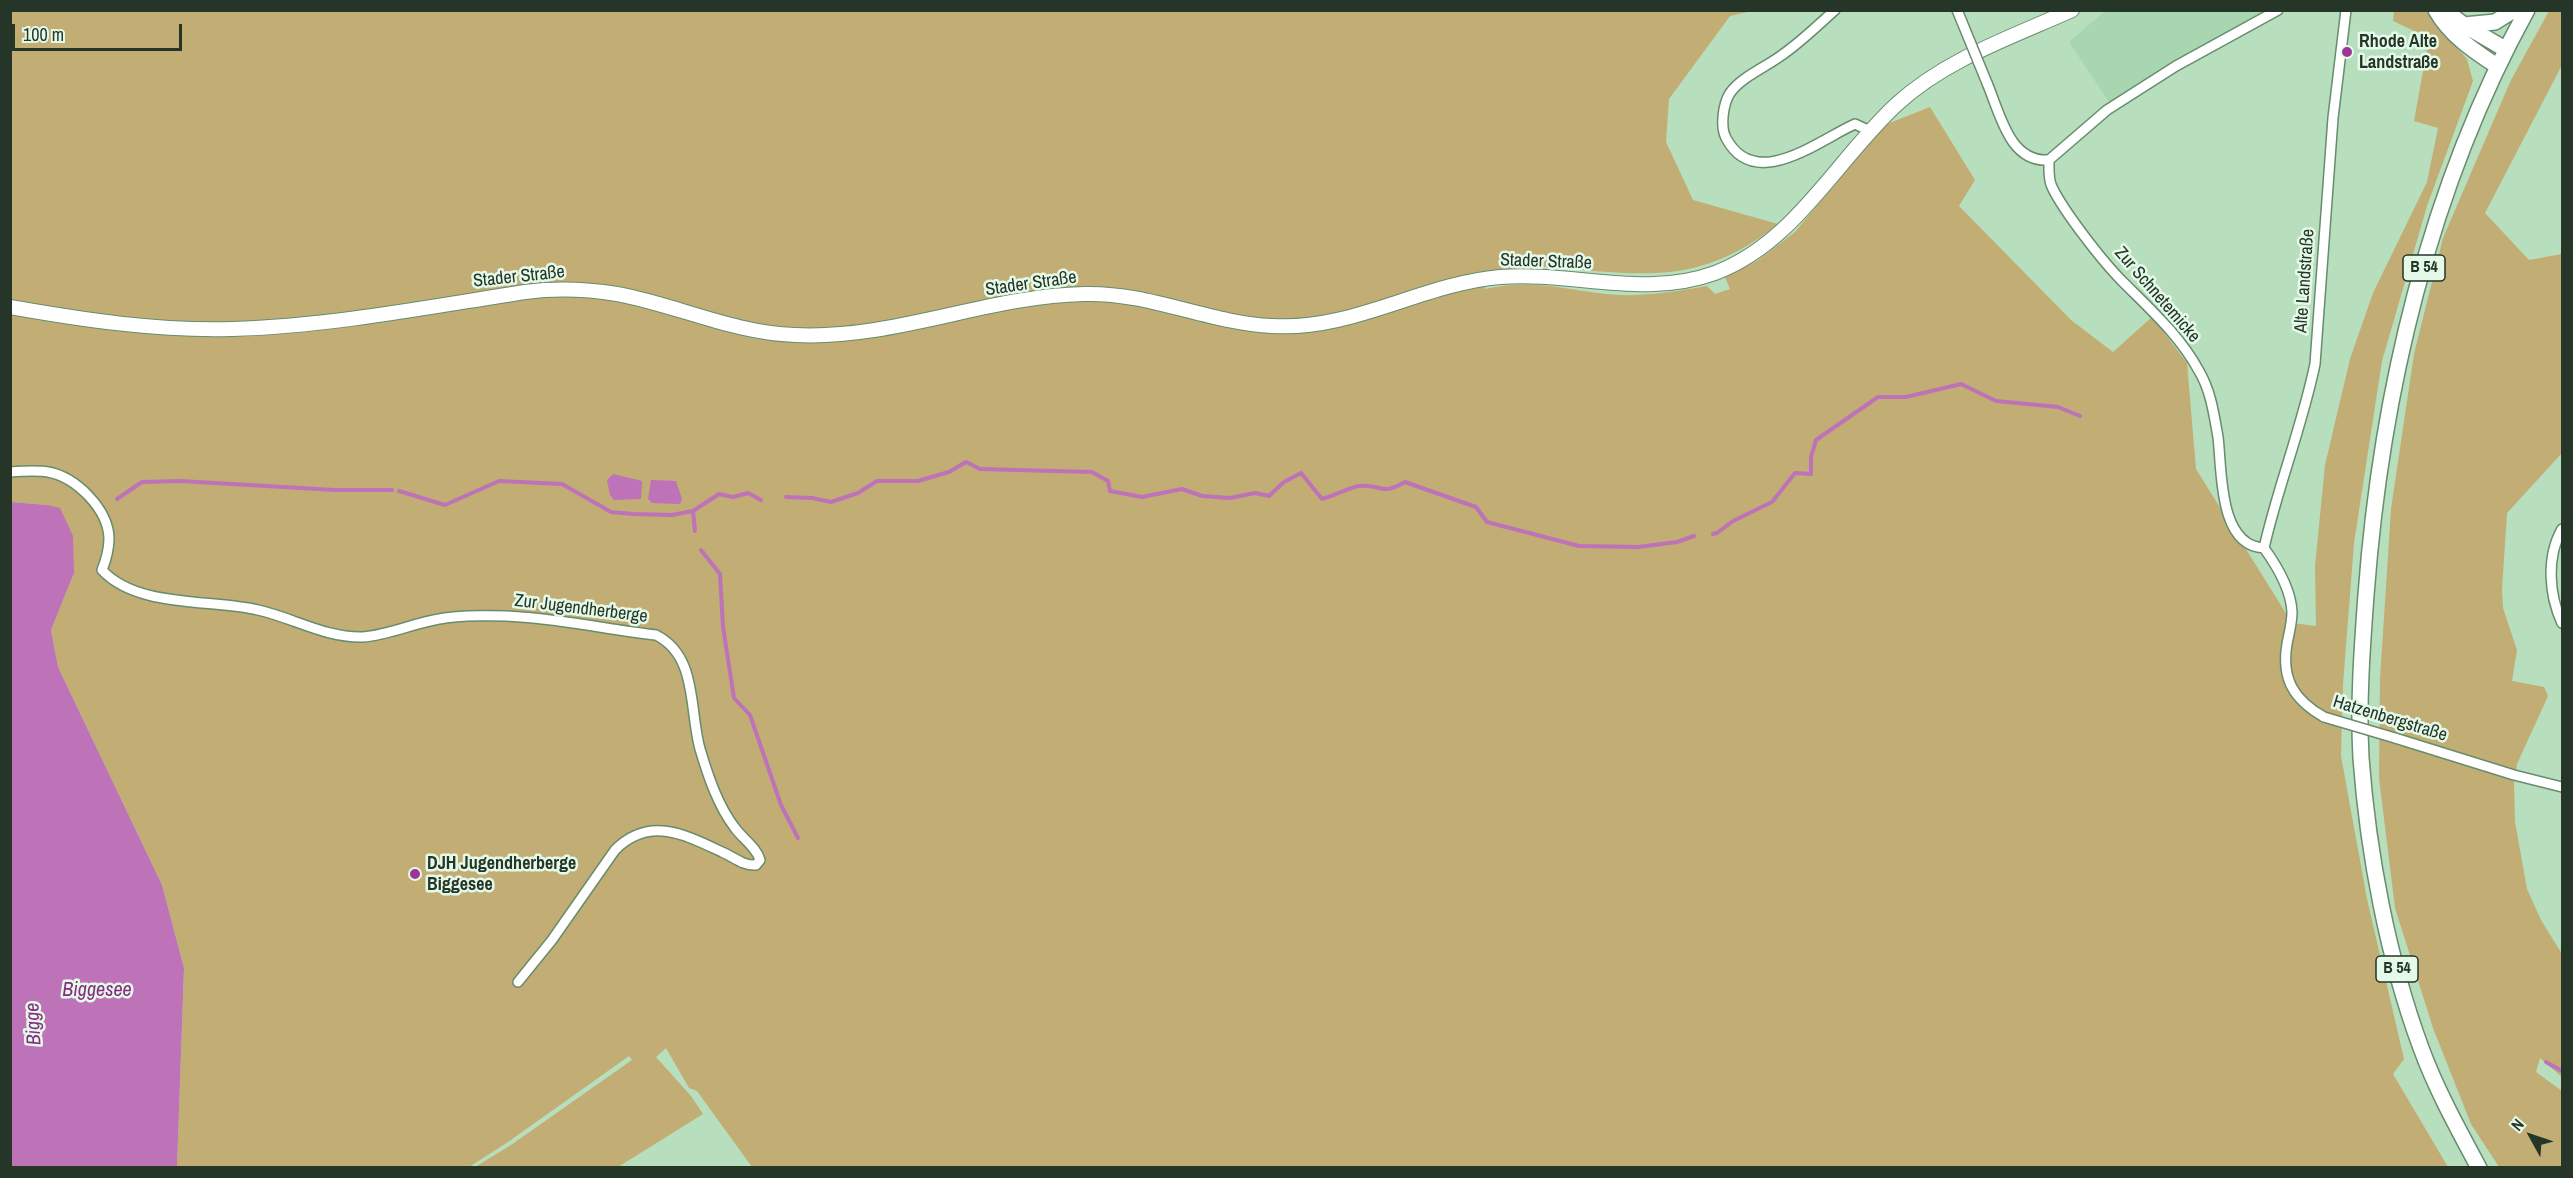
<!DOCTYPE html>
<html>
<head>
<meta charset="utf-8">
<style>
	body { margin:0 }
	#map { position:relative; width:2573px; height:1178px; overflow:hidden; background:#b7debd; font-family:"Archivo Narrow",sans-serif }
	canvas { display:block }
	.frame { position:absolute; inset:0; border:12px solid #253528; pointer-events:none }
	.north { position:absolute; left:2501px; top:1106px; width:60px; height:60px; -webkit-text-stroke:4px #e5f9e9; paint-order:stroke; rotate:310deg; font-size:16px; font-weight:700; line-height:24px; text-align:center; color:#253528 }
	.north::after { content:''; display:block; margin:auto; width:21px; height:27px; background:#253528; clip-path:polygon(50% 0,100% 100%,50% 72%,0 100%) }
	.scale { position:absolute; left:12px; top:24px; width:170px; height:27px; box-sizing:border-box; border:3px solid #253528; border-top:0; padding-left:8px; font-size:18px; line-height:21px; white-space:nowrap; color:#253528; -webkit-text-stroke:4px #e5f9e9; paint-order:stroke }
</style>
</head>
<body>
<div id="map">
<canvas width="2573" height="1178"></canvas>
<div class="frame"></div>
<div class="north">N</div>
<div class="scale">100 m</div>
</div>
<script>
const context = document.querySelector('canvas').getContext('2d');
context.lineJoin = 'round';
function fill(path, color) {
  context.fillStyle = color;
  context.fill(path, 'evenodd');
}
function trace(path, color, width, dash) {
  context.strokeStyle = color;
  context.lineWidth = width;
  context.lineCap = dash ? 'butt' : 'round';
  context.setLineDash(dash || []);
  context.stroke(path);
}
function label(font, color, halo, rows, align = 'center') {
  context.font = font + ' "Archivo Narrow",sans-serif';
  context.lineWidth = 5;
  context.setLineDash([]);
  context.textBaseline = 'middle';
  context.strokeStyle = halo;
  context.fillStyle = color;
  for (const [text, x, y, turn = 0] of rows) {
    context.save();
    context.translate(x, y);
    context.rotate((+turn || 0) * Math.PI / 180);
    context.textAlign = isNaN(turn) ? turn : align;
    if (halo) context.strokeText(text, 0, 0);
    context.fillText(text, 0, 0);
    context.restore();
  }
}
fill(new Path2D(`
	M2105 11H2269L2173 62 2109 102 2069 42Z`), '#a8d6b0');
fill(new Path2D(`
	M10 11H1752L1730 16 1669 99 1666 142 1693 200 1778 224C1698 288 1642 274 1547 267 1527 266 1504 271 1483 272L1485 289C1536 277 1570 292 1619 295 1648 296 1678 291 1707 286L1715 294 1730 289 1725 277 1757 261 1795 232 1882 126 1930 107 1975 180 1959 206 2071 320 2113 352 2152 317 2187 363 2196 469 2292 623 2316 626 2315 566 2325 465 2350 359 2373 293 2427 182 2438 128 2414 121 2429 38 2393 21 2394 11H2428L2433 21 2467 59 2473 81 2427 206 2382 361 2354 543 2343 684 2341 756 2367 899 2404 1059 2393 1074 2448 1167H752L697 1091 689 1088 666 1048 656 1057 691 1096 703 1114 618 1167H475L511 1145 632 1060 629 1056 508 1142 469 1167H177L184 968 162 885 58 667 51 630 74 573 47 505 11 502Z
	M2549 11H2562V65L2485 213 2529 260 2562 254V453L2507 513 2502 590 2503 608 2517 650 2512 681 2544 687 2548 696 2517 764 2514 783 2515 822 2527 889 2541 920 2562 954V1077L2540 1058 2536 1072 2562 1091V1167H2499L2471 1124 2433 1028 2395 908 2379 778 2380 679 2391 509 2414 354 2443 238 2511 80Z`), '#c2ad74');
fill(new Path2D(`
	M613 474 642 481 641 499 614 500 610 495 607 480Z
	M651 480 676 481 682 499 680 504 652 503 648 499Z
	M11 502 47 505 60 508 73 536 74 573 51 630 58 667 162 885 184 968 177 1167H11Z`), '#be72b8');
trace(new Path2D(`
	M399 491 445 505 499 481 562 484 611 512 633 514 672 515 693 511 719 494 733 497 748 493 761 500
	M786 497 812 498 831 502 858 493 877 481H918L949 472 966 462 980 469 1092 472 1108 481 1110 491 1142 497 1182 489 1202 496 1230 498 1255 493 1269 496 1284 482 1301 473 1322 499C1334 496 1350 487 1359 486 1381 483 1379 497 1405 482L1476 507 1487 522 1579 546 1638 547 1677 542 1694 536
	M117 499 142 482 180 481 335 490H392
	M693 511 695 531
	M1713 534 1717 533 1733 521 1772 502 1795 473 1811 474V457L1816 440 1878 397H1906L1961 384 1996 401 2058 407 2080 416
	M701 550 720 574 723 627 734 698 750 715 781 805 798 838
	M2546 1062 2562 1071`), '#be72b8', 4);
const street = new Path2D(`
	M1835 10C1818 25 1801 42 1782 55 1766 67 1741 77 1730 93 1723 104 1720 127 1726 138 1755 193 1819 140 1855 124L1870 131
	M1957 10 1962 22
	M1987 83C2000 113 2009 163 2049 160L2107 110 2176 66 2278 10
	M2049 160C2049 169 2048 179 2052 187 2064 212 2103 262 2123 282 2151 310 2180 336 2199 371 2211 391 2214 415 2218 437 2222 469 2218 546 2264 548
	M10 472C23 471 36 470 48 472 76 477 108 509 109 538 109 550 106 560 102 570 137 608 210 599 258 610 294 618 325 638 363 637 389 635 414 623 439 619 459 615 500 615 521 617 566 620 611 630 656 635 698 656 689 710 700 749 708 776 718 806 735 828 743 839 757 848 760 860L756 865C743 866 734 857 722 852 684 834 649 816 615 850L552 940 518 982
	M2562 529C2546 557 2549 595 2562 623
	M2264 548C2278 486 2302 427 2315 364L2333 118 2346 10
	M2264 548C2277 566 2291 589 2292 612 2292 623 2289 633 2287 644 2281 679 2294 700 2324 717
	M2395 738 2514 775 2562 787`);
const secondary = new Path2D(`
	M10 307C84 320 157 331 232 329 331 326 428 307 525 292 556 288 586 289 617 294 677 305 733 333 795 335 893 340 987 296 1084 294 1149 292 1208 323 1272 326 1353 331 1421 284 1500 277 1572 271 1644 299 1715 273 1795 243 1836 160 1897 104 1946 59 2012 37 2072 10`);
const primary = new Path2D(`
	M2436 10C2450 35 2474 51 2497 66
	M2444 10 2464 25 2505 49
	M2464 25 2495 22 2514 10
	M2479 1168C2458 1129 2436 1089 2421 1048 2388 959 2368 853 2361 758 2358 704 2362 649 2366 595 2381 394 2429 188 2527 10`);
trace(street, '#678c6e', 12);
trace(secondary, '#678c6e', 16);
trace(primary, '#678c6e', 18);
trace(street, '#fff', 9);
trace(secondary, '#fff', 14);
trace(primary, '#fff', 15);
const streetBridge = new Path2D(`
	M1962 22 1987 83
	M2324 717 2395 738`);
trace(streetBridge, '#678c6e', 12, []);
trace(streetBridge, '#fff', 9);
for (const [x, y, r, color] of [
	[2347,52,6,"#9d3497"],
	[415,874,6,"#9d3497"]
]) {
  const dot = new Path2D();
  dot.arc(x, y, r, 0, 2 * Math.PI);
  context.fillStyle = color;
  context.fill(dot);
  trace(dot, '#e5f9e9', 2);
}
for (const [x, y, w] of [
	[2424,268,42],
	[2397,969,42]
]) {
  const box = new Path2D();
  box.roundRect(x - w / 2, y - 13, w, 26, 4.5);
  context.fillStyle = '#e5f9e9';
  context.fill(box);
  trace(box, '#253528', 1.5);
}
label('bold 16px', '#253528', null, [
	["B 54",2424,268],
	["B 54",2397,969]
]);
label('bold 18px', '#253528', '#e5f9e9', [
	["Rhode Alte",2359,42],
	["Landstraße",2359,63],
	["DJH Jugendherberge",427,864],
	["Biggesee",427,885]
], 'left');
label('18px', '#253528', '#e5f9e9', [
	["Stader Straße",1546,262,2],
	["Stader Straße",519,277,-6],
	["Alte Landstraße",2305,281,-86],
	["Stader Straße",1031,284,-8],
	["Zur Schnetemicke",2157,295,49],
	["Zur Jugendherberge",581,609,7],
	["Hatzenbergstraße",2390,719,17]
]);
label('italic 20px', '#862b81', '#e5f9e9', [
	["Biggesee",97,991],
	["Bigge",34,1024,-93]
]);
</script>
</body>
</html>
